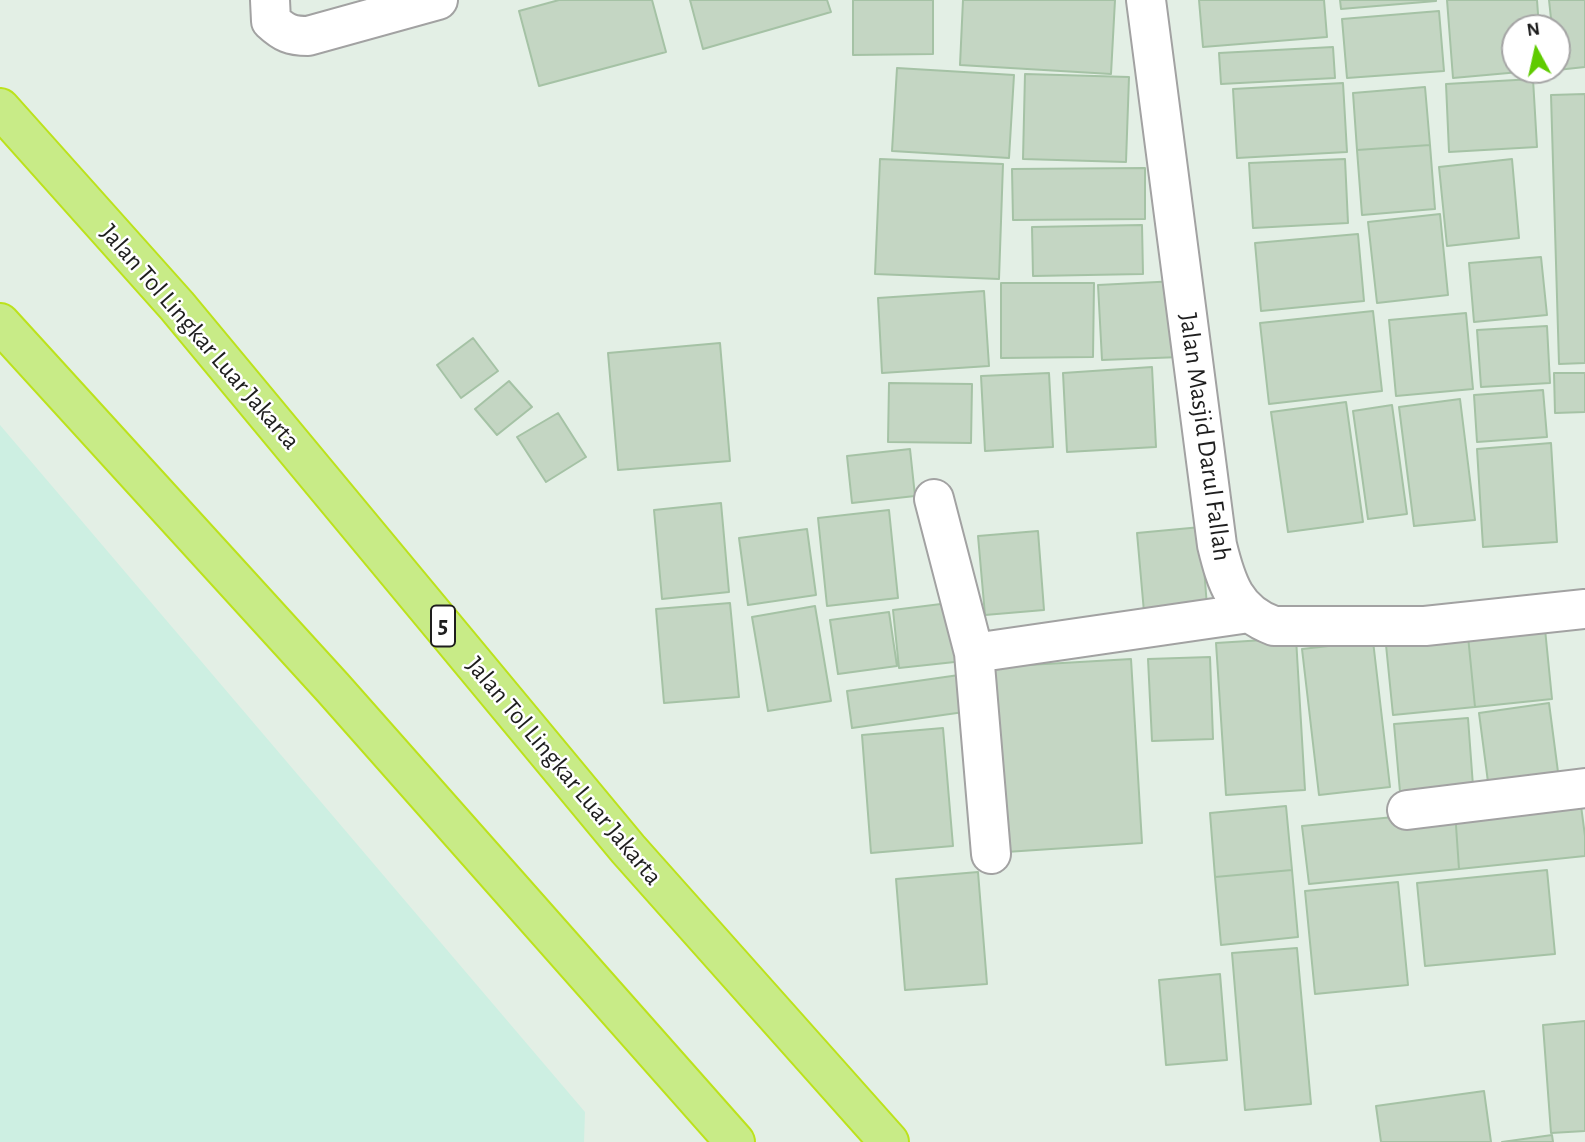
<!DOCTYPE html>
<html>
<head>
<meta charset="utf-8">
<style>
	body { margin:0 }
	#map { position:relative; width:1585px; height:1142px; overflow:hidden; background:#e3efe5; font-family:"Alegreya Sans",sans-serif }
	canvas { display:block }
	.north { position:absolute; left:1501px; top:14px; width:70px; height:70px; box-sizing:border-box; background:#fff; border:2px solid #a5a5a5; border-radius:50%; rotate:352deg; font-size:19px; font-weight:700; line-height:28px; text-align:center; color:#1e1e1e }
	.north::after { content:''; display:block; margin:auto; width:24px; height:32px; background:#5fcb00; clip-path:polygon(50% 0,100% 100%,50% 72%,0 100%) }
</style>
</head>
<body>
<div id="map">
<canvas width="1585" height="1142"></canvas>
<div class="north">N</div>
</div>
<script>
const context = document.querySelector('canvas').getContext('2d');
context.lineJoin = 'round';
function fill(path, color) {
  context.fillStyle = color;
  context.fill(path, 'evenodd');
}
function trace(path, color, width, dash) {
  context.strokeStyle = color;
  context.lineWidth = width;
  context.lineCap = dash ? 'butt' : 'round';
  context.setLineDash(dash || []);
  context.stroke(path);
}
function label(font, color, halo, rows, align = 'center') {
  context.font = font + ' "Alegreya Sans",sans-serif';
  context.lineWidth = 5;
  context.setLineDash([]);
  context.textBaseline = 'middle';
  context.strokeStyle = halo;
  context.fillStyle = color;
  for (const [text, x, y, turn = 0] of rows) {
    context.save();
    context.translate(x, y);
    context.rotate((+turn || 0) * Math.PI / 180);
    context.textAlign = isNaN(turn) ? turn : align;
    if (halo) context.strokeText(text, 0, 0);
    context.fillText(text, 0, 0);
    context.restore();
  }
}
fill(new Path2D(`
	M0 425 585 1112 584 1142H0Z`), '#cdefe2');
const building = new Path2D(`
	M559 0H652L666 52 539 86 519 11Z
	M690 0H827L831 12 703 49Z
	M853 0H933V54L853 55Z
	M963 0H1115L1111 74 960 65Z
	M1199 0H1324L1327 37 1203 47Z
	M1340 0H1436V1L1341 9Z
	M1447 0H1537L1539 28H1515V70H1542L1453 78Z
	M1549 0H1585V67L1557 70V28H1552Z
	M1439 11 1444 71 1347 78 1342 19Z
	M1333 47 1335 78 1221 84 1219 53Z
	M897 68 1014 75 1009 158 892 151Z
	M1025 74 1129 77 1126 162 1023 159Z
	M1533 79 1537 147 1449 152 1446 84Z
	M1343 83 1347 152 1237 158 1233 89Z
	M1425 87 1430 145 1357 150 1353 93Z
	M1585 94V363L1559 364 1551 95Z
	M1430 145 1435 209 1362 215 1357 150Z
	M880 159 1003 164 999 279 875 274Z
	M1345 159 1348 223 1253 228 1249 163Z
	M1512 159 1519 238 1447 246 1439 167Z
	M1145 168V219L1013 220 1012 169Z
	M1440 214 1448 295 1377 303 1368 222Z
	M1142 225 1143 274 1033 276 1032 227Z
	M1358 234 1364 301 1261 311 1255 243Z
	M1541 257 1547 315 1474 322 1469 263Z
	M1177 281 1181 357 1102 360 1098 285Z
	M1001 283H1094L1093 357 1001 358Z
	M984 291 989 366 882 373 878 298Z
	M1373 311 1382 391 1269 404 1260 323Z
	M1466 313 1473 389 1396 396 1389 320Z
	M1547 326 1550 383 1481 387 1477 330Z
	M473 338 498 371 461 398 437 365Z
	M720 343 730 461 618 470 608 353Z
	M1152 367 1156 447 1067 452 1063 373Z
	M1049 373 1053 447 985 451 981 376Z
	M1554 373H1585V412L1555 413Z
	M509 381 532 407 497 435 475 409Z
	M889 383 972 384 971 443 888 442Z
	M1543 390 1547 437 1477 442 1474 395Z
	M1460 399 1475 520 1414 526 1399 407Z
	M1346 402 1363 522 1288 532 1271 412Z
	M1392 405 1407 514 1368 519 1353 411Z
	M558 413 586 457 546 482 517 437Z
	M1551 443 1557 542 1483 547 1477 449Z
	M910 449 915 496 852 503 847 456Z
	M721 503 729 592 662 599 654 510Z
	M889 510 898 598 827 606 818 518Z
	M1201 527 1207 607 1144 612 1137 533Z
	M807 529 816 595 748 605 739 538Z
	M1038 531 1044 610 985 615 978 536Z
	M957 602 964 661 899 668 893 610Z
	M730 603 739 697 664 703 656 609Z
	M815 606 831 701 768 711 752 617Z
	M889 612 897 666 838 674 830 620Z
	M1544 619 1552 699 1475 707 1467 626Z
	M1467 626 1475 707 1393 715 1385 635Z
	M1296 638 1305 790 1226 795 1216 643Z
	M1373 641 1390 787 1319 795 1302 649Z
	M1210 657 1213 739 1152 741 1148 659Z
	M1131 659 1142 843 1006 852 994 667Z
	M959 675 964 712 852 728 847 691Z
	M1549 703 1558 772 1488 782 1479 713Z
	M1468 718 1473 786 1400 792 1394 724Z
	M943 728 953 846 871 853 862 735Z
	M1580 798 1585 836V856L1459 869 1455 811Z
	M1286 806 1292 870 1215 877 1210 813Z
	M1455 811 1459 869 1309 884 1302 826Z
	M1292 870 1298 937 1221 945 1215 877Z
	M1547 870 1555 954 1425 966 1417 883Z
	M978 872 987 984 905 990 896 879Z
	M1398 882 1408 985 1315 994 1305 891Z
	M1297 948 1311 1104 1245 1110 1232 953Z
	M1220 974 1227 1060 1166 1065 1159 980Z
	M1585 1021V1131L1551 1133 1543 1025Z
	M1484 1091 1491 1142H1381L1376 1106Z
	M1552 1135 1553 1142H1502Z`);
fill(building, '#c4d6c3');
trace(building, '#a5c2a5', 2);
const minor = new Path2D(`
	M270 0 271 21C284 33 291 36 308 36L438 0
	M1146 0 1217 545C1226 582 1235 612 1274 626H1425L1585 609
	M934 499 974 653
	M1407 810 1585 788
	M991 854 974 653 1249 613`);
const motorway = new Path2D(`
	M0 108 177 306 628 849 889 1142
	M0 323 333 688 735 1142`);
trace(minor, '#a2a2a2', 42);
trace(motorway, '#bce21c', 42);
trace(minor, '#fff', 38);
trace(motorway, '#c8eb87', 38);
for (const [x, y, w] of [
	[443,626,24]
]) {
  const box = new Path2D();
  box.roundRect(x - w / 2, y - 20.5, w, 41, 5);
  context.fillStyle = '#fff';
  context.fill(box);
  trace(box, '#1e1e1e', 2);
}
label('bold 24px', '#1e1e1e', null, [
	["5",443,626]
]);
label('26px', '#1e1e1e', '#fff', [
	["Jalan Tol Lingkar Luar Jakarta",200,337,49],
	["Jalan Masjid Darul Fallah",1205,437,82],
	["Jalan Tol Lingkar Luar Jakarta",564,771,50]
]);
</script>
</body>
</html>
